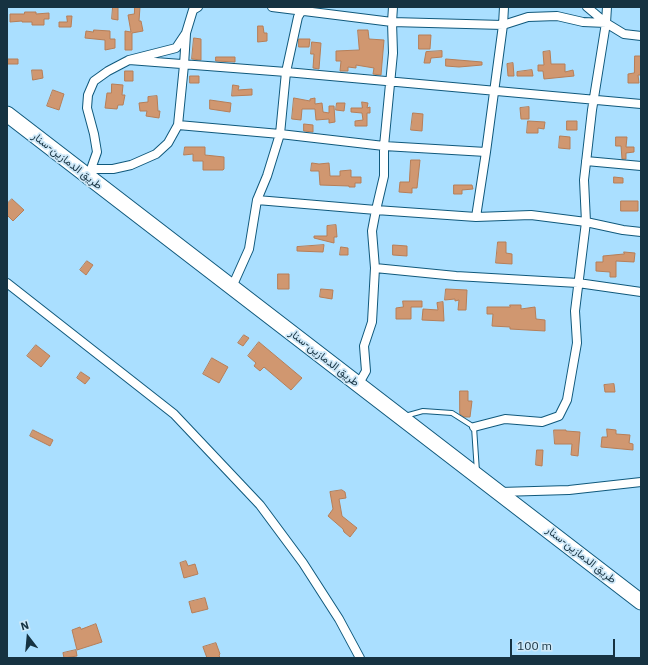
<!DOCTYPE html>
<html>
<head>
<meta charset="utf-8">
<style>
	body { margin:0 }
	#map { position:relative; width:648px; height:665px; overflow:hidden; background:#aadfff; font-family:"IBM Plex Sans",sans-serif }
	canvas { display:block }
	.frame { position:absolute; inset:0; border:8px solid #163241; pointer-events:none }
	.north { position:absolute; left:8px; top:617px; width:40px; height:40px; -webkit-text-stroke:3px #cee8f8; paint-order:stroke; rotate:344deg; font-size:11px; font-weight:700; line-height:16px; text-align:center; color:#163241 }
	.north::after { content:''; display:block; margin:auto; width:14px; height:18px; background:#163241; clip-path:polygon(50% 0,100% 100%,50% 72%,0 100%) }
	.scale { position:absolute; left:510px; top:639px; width:105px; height:18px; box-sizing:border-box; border:2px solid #163241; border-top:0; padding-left:5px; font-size:12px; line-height:14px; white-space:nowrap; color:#163241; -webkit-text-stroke:3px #cee8f8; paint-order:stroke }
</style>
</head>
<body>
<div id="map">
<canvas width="648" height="665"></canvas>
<div class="frame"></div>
<div class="north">N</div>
<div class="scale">100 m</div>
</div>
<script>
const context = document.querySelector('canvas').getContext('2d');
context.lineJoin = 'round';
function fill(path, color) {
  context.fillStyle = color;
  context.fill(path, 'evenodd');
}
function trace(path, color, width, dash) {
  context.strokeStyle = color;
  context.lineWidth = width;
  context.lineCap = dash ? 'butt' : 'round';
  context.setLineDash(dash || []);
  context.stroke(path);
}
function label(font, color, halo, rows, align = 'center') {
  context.font = font + ' "IBM Plex Sans",Vazirmatn,sans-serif';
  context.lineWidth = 3.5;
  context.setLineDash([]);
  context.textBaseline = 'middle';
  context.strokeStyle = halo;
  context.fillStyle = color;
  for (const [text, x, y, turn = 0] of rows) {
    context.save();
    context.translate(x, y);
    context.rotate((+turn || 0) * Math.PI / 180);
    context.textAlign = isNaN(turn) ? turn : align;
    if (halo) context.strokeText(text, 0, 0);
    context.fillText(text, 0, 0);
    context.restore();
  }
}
const building = new Path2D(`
	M113 7H118V20L112 19Z
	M135 7H140L139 21H141L143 31 132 33V50H125V31L131 32 128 15 134 14Z
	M25 12H36V14L49 13V19H44V25H32V22H22V21L10 22V14H24Z
	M67 16H72L71 27H59V22H67Z
	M258 26H263L264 33H267V41L258 42Z
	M94 30 110 31V39H115V48L105 50V40L85 38 86 31 93 32Z
	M358 30H368L369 39 384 40 381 75 373 74 374 68 356 65V68L348 67V71H340L341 61H336V51L359 50Z
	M419 35H431L430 49H419Z
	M194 38 201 39V60L192 59Z
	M299 39H310L309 47H299Z
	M312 42 321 43 319 69 313 68 314 54H311Z
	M442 51V57L431 58 430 63H424L426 52Z
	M550 51 551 64H565V72L573 70 574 76 544 79 543 71H538V65H544L543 52Z
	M635 56H641V75H638L639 83H628V74L634 73Z
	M216 57H235V62L216 61Z
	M8 59H18V64H8Z
	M446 59 482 62V65L459 67 446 66Z
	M513 63 514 76H508L507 64Z
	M32 70H42L43 78 33 80Z
	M532 70 533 76H517V72Z
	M125 71H133V81H125Z
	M190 76H199V83H190Z
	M112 84 123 85 122 95H125L123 105H118L117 109 105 108 107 93H111Z
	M233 85 239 86 238 90 252 89V95L232 96Z
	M53 90 64 94 59 110 47 106Z
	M157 96 158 111H160L159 118 146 116 147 111H140L139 103 148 102V97Z
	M294 98 310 101V99L315 98V104L322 103 323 112 329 113V106H334L335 122 329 123V119L316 120 315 109H302L301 120 292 119Z
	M210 100 231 103 230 112 210 109Z
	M362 102 368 103 367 108 370 107V113H367V126H355V121L363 120 362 113 351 112V108H362Z
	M337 103H345L344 111 336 110Z
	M529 107V119H521L520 108Z
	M413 113 423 114 422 131 411 130Z
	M528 121 545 122 544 129 538 128V133H527Z
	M567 121H577V130H567Z
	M304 124 313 125V132L304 131Z
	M560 136 570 137V149L559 148Z
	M616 137H627L626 147H634V152L626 153V159H622L621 146H616Z
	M185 147H205V155L224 157V169L223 170H203V161H193V154L184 155Z
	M411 160H420L417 188H412V193L399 192 400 182H409Z
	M312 163 319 164 329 163 330 176H340V171L351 170V177H361V183H355V187H349V186L320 185 319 171H311Z
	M614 177 623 178V183H614Z
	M454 185H472L473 189 462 190V194H454Z
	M12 199 24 210 13 221 7 215V204Z
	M621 201H638V211H621Z
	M336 225 337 237H334V243L314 238V236H327V226Z
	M498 242H506V253L512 254V264L496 263Z
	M324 245 323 252 297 251V247Z
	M393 245 407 246V256L393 255Z
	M341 247 348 248V255H340Z
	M624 252 635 253 634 262 616 261V277H610V272L596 271V262H603V256L624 254Z
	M87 261 93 265 86 275 80 270Z
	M278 274H289V289H278Z
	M321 289 333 290 332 299 320 297Z
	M446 289 467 290 466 310H458L459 300 455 301V299L445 300Z
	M403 301H422V307H411V319H396V308L403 307Z
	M443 302 444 321 422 320 423 309 438 310 437 303Z
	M510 305H521V309L535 307 536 319 545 320V331L510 329V327L492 326 493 314H487V307H510Z
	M244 335 249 338 243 346 238 343Z
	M259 342 302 378 291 390 264 367 260 371 254 366 256 363 248 356Z
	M36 345 50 356 41 367 27 356Z
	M212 358 228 367 219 383 203 374Z
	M81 372 90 378 85 384 77 378Z
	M614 384 615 392H605L604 385Z
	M460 391H468V401H472L470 417H464L460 414Z
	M607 429 616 430V434L630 435 629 443 633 444V450L601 447 602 437H607Z
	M33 430 53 440 50 446 30 436Z
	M554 430H566V431L580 432 578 456 571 455 572 444H555Z
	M537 450H543L542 466 536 465Z
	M342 490 345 492 346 498 339 499 342 516 357 528 350 537 344 532 343 529 328 516 333 509 330 492Z
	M186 561 188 566 195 564 198 574 184 578 180 563Z
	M205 598 208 609 192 613 189 602Z
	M96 624 102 642 77 650 72 630 80 627 81 629Z
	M216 643 220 654 219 655 220 658H207L203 647Z
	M76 650 77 656 64 658 63 653Z`);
fill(building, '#d09770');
trace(building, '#b67e58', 1);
const lane = new Path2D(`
	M405 416 423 411 452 413 474 427 477 472`);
const street = new Path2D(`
	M272 7 392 22 503 25 528 17 557 16 583 22 606 23
	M587 7 606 23 624 34 641 36
	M129 60 286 72 641 104
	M178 125 280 134 384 146 486 152
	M586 161 641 166
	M91 169H113L131 165 156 154 168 143 178 125 184 65 186 34
	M87 176 91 169 97 152 94 134 87 108 88 95 94 81 108 71 129 60 176 48 186 33 193 10 198 7
	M257 200 376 210 476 217 531 215 586 222 623 230 641 232
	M476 217 486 152 503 25 504 7
	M375 268 456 276 578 283 641 292
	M7 283 174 414 260 505 303 563 339 619 360 658
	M232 287 249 249 257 200 267 176 280 134 286 72 298 17 304 7
	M358 385 366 371 364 346 372 322 375 268 372 231 376 210 384 176V146L393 53 392 22 393 7
	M474 427 505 419 542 422 559 416 567 400 577 343 575 311 586 222 584 180 592 110 606 23 607 7
	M500 492 569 490 641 482`);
const highway = new Path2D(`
	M7 114 641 602`);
trace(lane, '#10597c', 6);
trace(street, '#10597c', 10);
trace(highway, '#10597c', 17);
trace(lane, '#fff', 4);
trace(street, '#fff', 8);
trace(highway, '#fff', 15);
label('11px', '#163241', '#cee8f8', [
	["طريق الدمازين-سنار",67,161,38],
	["طريق الدمازين-سنار",324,358,38],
	["طريق الدمازين-سنار",581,555,38]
]);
</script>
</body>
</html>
